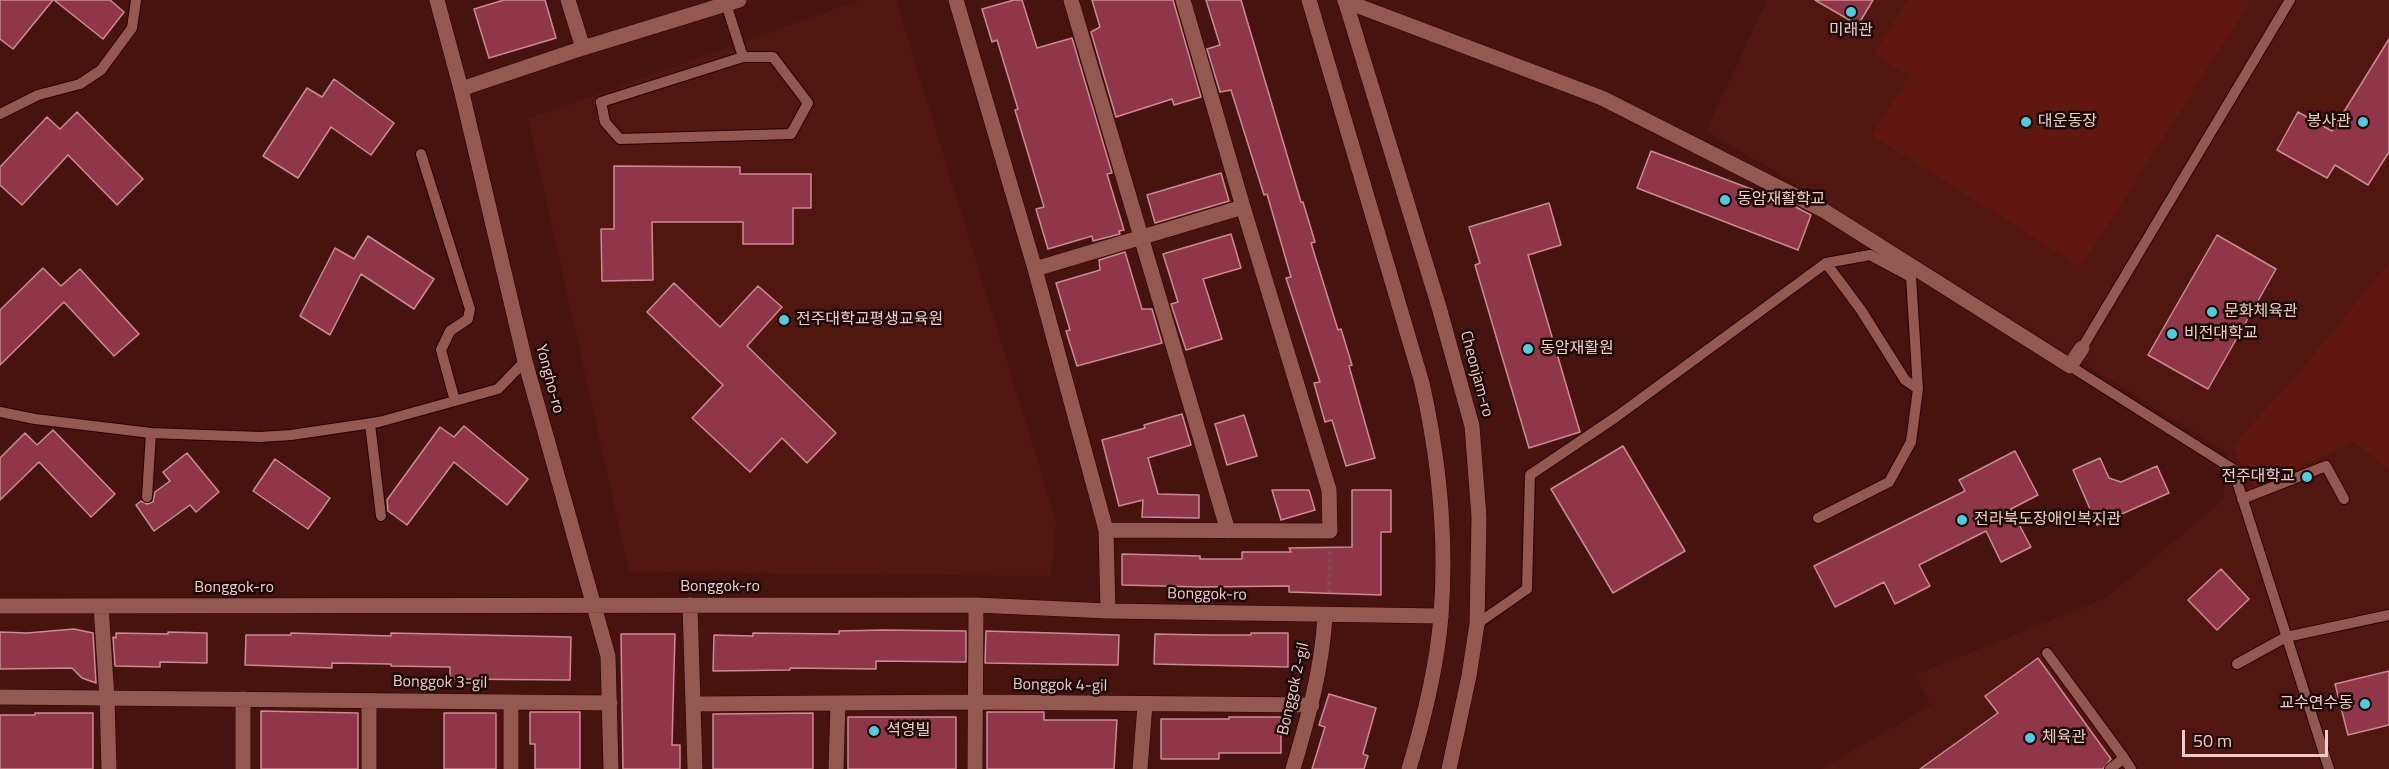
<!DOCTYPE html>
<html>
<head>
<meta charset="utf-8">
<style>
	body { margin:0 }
	#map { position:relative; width:2389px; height:769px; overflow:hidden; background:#46130e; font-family:"Titillium Web",sans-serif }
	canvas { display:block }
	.scale { position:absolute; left:2182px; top:730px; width:146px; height:27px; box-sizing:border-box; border:3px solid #eeccc7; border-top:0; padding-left:8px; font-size:18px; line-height:21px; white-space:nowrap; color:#eeccc7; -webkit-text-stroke:4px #1e0806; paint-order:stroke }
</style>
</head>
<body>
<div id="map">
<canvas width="2389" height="769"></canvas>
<div class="scale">50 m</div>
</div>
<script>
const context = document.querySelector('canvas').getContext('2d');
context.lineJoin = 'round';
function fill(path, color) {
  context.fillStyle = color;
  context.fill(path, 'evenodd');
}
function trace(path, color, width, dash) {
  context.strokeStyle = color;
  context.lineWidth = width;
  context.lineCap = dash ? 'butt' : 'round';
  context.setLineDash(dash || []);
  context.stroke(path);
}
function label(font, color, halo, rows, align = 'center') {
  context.font = font + ' "Titillium Web","Noto Sans KR",sans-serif';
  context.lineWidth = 5;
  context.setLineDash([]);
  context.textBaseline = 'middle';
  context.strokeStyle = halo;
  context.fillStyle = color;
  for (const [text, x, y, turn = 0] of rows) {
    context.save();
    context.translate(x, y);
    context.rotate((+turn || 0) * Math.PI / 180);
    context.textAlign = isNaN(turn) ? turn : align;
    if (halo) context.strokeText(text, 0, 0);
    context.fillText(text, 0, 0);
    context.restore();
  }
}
fill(new Path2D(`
	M860 0H896L1056 521 1051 576 629 572 528 119Z
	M1767 0H2389V769H1821L1931 705 1915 675 2106 598 2223 500 2227 453 1789 180 1706 131Z`), '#511610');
fill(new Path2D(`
	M1908 0H2251L2081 267 1872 135 1909 76 1874 54Z
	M2389 263V469L2354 442 2255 488 2232 446 2287 387Z`), '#5f1710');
const building = new Path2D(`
	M0 0H53L13 49 0 39Z
	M54 0H110L124 12 103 39Z
	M504 0H545L556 38 489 58 474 9Z
	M1014 0H1022L1037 48 1072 38 1112 173 1107 174 1124 230 1119 231 1120 234 1093 241 1092 236 1048 249 1036 209 1044 207 1015 110 1018 109 997 40 992 42 982 9Z
	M1092 0H1173L1201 97 1174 105 1172 99 1116 117 1091 32 1100 27Z
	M1206 0H1241L1301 202H1303L1315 242 1311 243 1338 330 1341 329 1352 365 1349 366 1375 458 1346 466 1332 420 1325 422 1314 383 1320 382 1286 278 1291 277 1267 194 1264 195 1231 90 1220 92 1207 49 1220 45Z
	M1815 0H1873L1858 25Z
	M2389 39V152L2368 185 2335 165 2327 178 2277 150 2298 112 2332 131Z
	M334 79 394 123 371 155 331 127 298 178 263 156 307 88 322 97Z
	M77 112 143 179 117 205 68 155 22 205 0 185V167L47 117 60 129Z
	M1651 151 1788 203 1811 215 1798 250 1637 188Z
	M614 166 740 167V174H811V208H793V244H743V222H652L653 280 602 281 601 229H614Z
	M1221 173 1229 201 1155 223 1147 195Z
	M1549 203 1561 245 1528 255 1580 432 1529 448 1475 265 1480 263 1469 227Z
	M1231 234 1241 268 1203 279 1222 339 1186 350 1171 304 1178 302 1163 254Z
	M2217 235 2276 269 2208 389 2148 355Z
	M368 236 434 279 414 309 361 274 330 335 300 316 335 248 354 259Z
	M1125 252 1142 309H1152L1162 343 1077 366 1066 331 1070 330 1056 283 1100 270 1099 260Z
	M43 268 61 286 80 269 139 334 114 356 64 302 0 365V310Z
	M674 283 720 327 758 286 782 307 747 346 836 433 807 463 782 438 750 472 692 418 723 385 647 312Z
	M1182 414 1191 445 1148 458 1158 494 1199 495V518L1142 517 1143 500 1119 506 1102 440 1145 428 1144 425Z
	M1244 415 1257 456 1227 465 1215 424Z
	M464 426 528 479 507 505 454 462 407 525 388 511 387 500 440 427 454 437Z
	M53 430 115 494 91 517 39 462 0 500V458L25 433 37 445Z
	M1623 446 1685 551 1613 593 1551 489Z
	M2015 451 2038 495 2011 509 2031 547 2001 562 1986 531 1919 565 1930 586 1895 604 1884 582 1835 607 1814 566 1965 491 1959 480Z
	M187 453 219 492 196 512 190 505 154 531 136 505 141 501 147 504 153 502 155 492 170 481 163 472Z
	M2100 458 2109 478 2121 482 2157 466 2169 493 2097 525 2073 470Z
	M275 459 330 498 308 529 253 491Z
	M1272 490H1309L1315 510 1281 520Z
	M1352 490H1391V532H1381V595L1289 592V586L1201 587 1122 585V554L1200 556V559H1242V552H1291L1289 548 1352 547Z
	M2221 569 2249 599 2217 630 2188 600Z
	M74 629 93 633 96 683 82 678 72 668 0 669V632L27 633Z
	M883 630 966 631V662L876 661V669L790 668V670L713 671 714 635 753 636V633L839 634V631Z
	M986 631 1119 635 1118 665 985 663Z
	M168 632 207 633V663L160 662V667L115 666 113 637 116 638V633L168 634Z
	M291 633 391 636V633L571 637 570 680 450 679V667L391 666V664L332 663V668L245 665 246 635H291Z
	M1251 633H1288V667L1154 664 1155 634 1210 635H1251Z
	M621 634H675L672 745H680V769H623Z
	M2038 658 2111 759 2103 769H1920L1998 713 1985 696Z
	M2389 671V725L2348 735 2335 684Z
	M1329 694 1376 708 1363 754 1368 756 1364 769H1312L1325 727 1319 725Z
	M261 711 358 713V769H261Z
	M530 712H580V769H535V744H530Z
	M987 712H1044V720H1117L1114 769H987Z
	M35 713H93V769H0V715H35Z
	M444 713H496V769H444Z
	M813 713V769H713V714Z
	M848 717H956V769H848Z
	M1229 717H1281V753H1219V759H1161V719H1229Z`);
fill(building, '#90364a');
trace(building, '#cb8b94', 1.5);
const lane = new Path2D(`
	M726 4 743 57H773L808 103 791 134 620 139 605 122 601 102 743 57
	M0 114 38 95 80 84 101 70 132 28 136 0
	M421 154 470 309 468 319 450 331 441 350 455 401
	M1826 263 1861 310 1905 380 1918 389
	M2082 348 2290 0
	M2070 366 2233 469 2329 769
	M0 412 35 419 151 433 260 437 291 435 379 422 498 389 525 361
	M370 424 381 516
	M147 497 151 433
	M2242 499 2326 466 2344 499
	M1477 624 1527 589 1530 475 1616 417 1826 263 1870 255 1911 277 1918 389 1911 442 1889 482 1818 518
	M2047 653 2124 758
	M2237 664 2286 637 2389 615
	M2110 769 2124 758 2131 769`);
const street = new Path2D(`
	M437 0 461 89 525 361 608 656 611 769
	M568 0 583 48
	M956 0 1035 269 1106 530 1108 611
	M1071 0 1228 531
	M1345 1 1602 98 1823 210 2070 366 2082 348
	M461 89 583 48 739 0
	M1035 269 1243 207
	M1106 530 1330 531 1329 490 1243 207 1183 0
	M690 605 695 769
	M0 606 976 605 1108 611 1441 616
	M101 606 107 698 109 769
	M0 697 610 703
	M243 699V769
	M369 701V769
	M694 704 975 702 1312 705
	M511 769V702
	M836 769 838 703
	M975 769 976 605
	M1140 769 1145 705
	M1293 769C1308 718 1322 670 1325 616`);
const secondary = new Path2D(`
	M1309 0 1422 383C1439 459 1447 538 1441 616 1437 668 1424 719 1409 769
	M1345 0 1439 307 1472 426 1479 517 1477 624 1469 676 1449 769`);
trace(lane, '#290000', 12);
trace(street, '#290000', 16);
trace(secondary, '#290000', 16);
trace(new Path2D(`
	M1329 592 1330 547`), '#7e514c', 4, [3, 4.5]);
trace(lane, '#935950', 10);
trace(street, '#935950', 15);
trace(secondary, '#935950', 15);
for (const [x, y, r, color] of [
	[1851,12,6,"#54cadd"],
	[2026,122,6,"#54cadd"],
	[2363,122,6,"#54cadd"],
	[1725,200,6,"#54cadd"],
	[2212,312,6,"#54cadd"],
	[784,320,6,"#54cadd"],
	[2172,334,6,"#54cadd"],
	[1528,349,6,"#54cadd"],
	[2307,477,6,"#54cadd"],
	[1962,520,6,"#54cadd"],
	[2365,704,6,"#54cadd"],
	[874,731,6,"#54cadd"],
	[2030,738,6,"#54cadd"]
]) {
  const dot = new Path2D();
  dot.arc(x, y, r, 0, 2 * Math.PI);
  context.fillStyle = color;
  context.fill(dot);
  trace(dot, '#1e0806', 2);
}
label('16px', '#eeccc7', '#1e0806', [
	["미래관",1851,31,"center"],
	["대운동장",2038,122],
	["봉사관",2351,122,"right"],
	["동암재활학교",1737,200],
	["문화체육관",2224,312],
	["전주대학교평생교육원",796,320],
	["비전대학교",2184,334],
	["동암재활원",1540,349],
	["전주대학교",2295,477,"right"],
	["전라북도장애인복지관",1974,520],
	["교수연수동",2353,704,"right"],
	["셕영빌",886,731],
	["체육관",2042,738]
], 'left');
label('16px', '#eeccc7', '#1e0806', [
	["Cheonjam-ro",1476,374,75],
	["Yongho-ro",549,379,75],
	["Bonggok-ro",720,587],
	["Bonggok-ro",234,588],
	["Bonggok-ro",1207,595,1],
	["Bonggok 3-gil",440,683,1],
	["Bonggok 4-gil",1060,686,1],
	["Bonggok 2-gil",1294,689,-77]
]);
</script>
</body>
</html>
